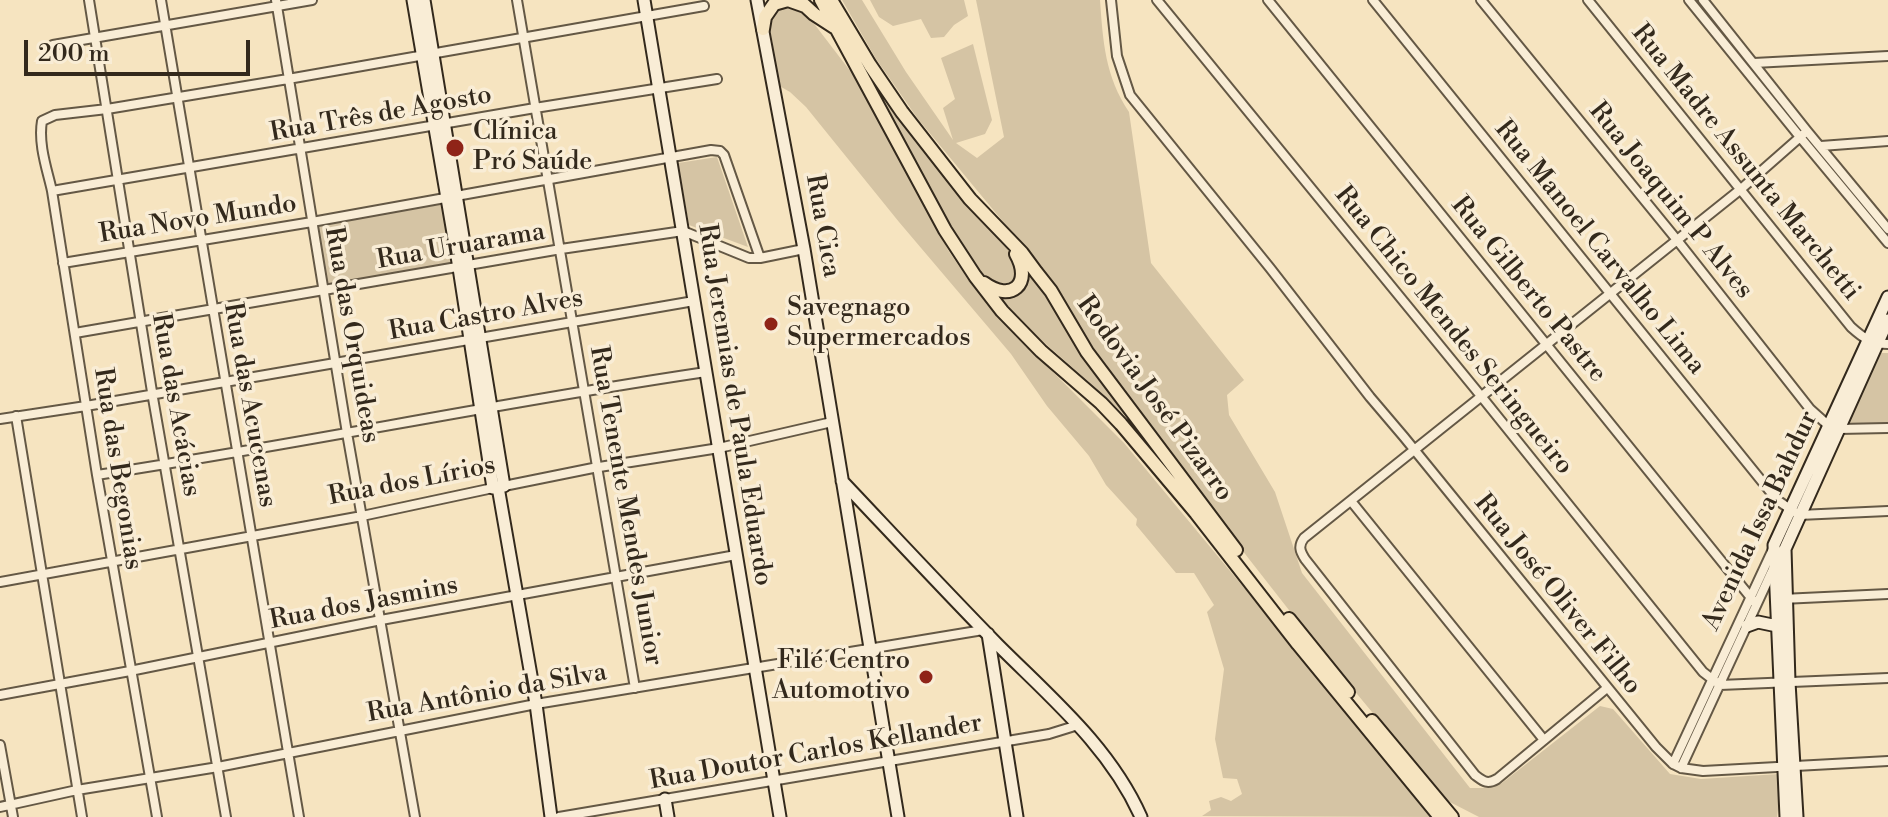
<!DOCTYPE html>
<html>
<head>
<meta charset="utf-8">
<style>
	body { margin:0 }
	#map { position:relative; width:1888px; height:817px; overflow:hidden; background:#f6e4c0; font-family:"Libre Bodoni",serif }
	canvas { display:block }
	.scale { position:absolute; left:24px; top:40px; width:226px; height:36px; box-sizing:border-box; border:4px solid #33291c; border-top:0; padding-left:10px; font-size:24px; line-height:28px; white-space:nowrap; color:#33291c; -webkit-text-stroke:6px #f9edd6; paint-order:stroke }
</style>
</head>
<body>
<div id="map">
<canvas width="1888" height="817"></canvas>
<div class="scale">200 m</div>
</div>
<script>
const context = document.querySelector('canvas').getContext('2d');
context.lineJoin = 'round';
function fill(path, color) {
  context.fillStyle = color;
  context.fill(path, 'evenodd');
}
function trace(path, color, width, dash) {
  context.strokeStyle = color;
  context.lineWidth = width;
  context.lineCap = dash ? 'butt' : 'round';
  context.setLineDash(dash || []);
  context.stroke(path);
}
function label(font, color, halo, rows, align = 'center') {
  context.font = font + ' "Libre Bodoni",serif';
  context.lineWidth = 7;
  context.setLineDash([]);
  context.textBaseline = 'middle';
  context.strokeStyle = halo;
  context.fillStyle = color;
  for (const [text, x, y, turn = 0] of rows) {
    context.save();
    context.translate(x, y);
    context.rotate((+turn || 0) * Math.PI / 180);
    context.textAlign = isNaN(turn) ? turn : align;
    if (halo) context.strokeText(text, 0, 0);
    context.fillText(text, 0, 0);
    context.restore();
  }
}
fill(new Path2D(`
	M842 0H862L906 72 953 140 943 108 955 99 941 58 973 44 992 120 985 134 956 143 977 158 1004 137 976 0H1100C1103 42 1105 76 1129 112L1151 263 1244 380 1227 395 1229 415 1275 492 1302 573 1470 788H1488L1502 783 1600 706 1613 709 1670 774 1701 779 1779 774V802L1777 817H1479L1444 799 1314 642 1249 559 1119 387 1043 270 918 119 876 59Z
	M870 0H964L968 16 954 25 944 37 931 38 921 19 893 26 879 17Z
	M788 6 802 11 812 21 851 72 882 122 948 250 969 281 996 315 1124 443 1434 817 1202 816 1211 810 1209 801 1221 797 1231 801 1242 794 1237 779 1223 778 1215 739 1224 669 1207 612 1214 605 1194 573H1176L1136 525 1137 519 1106 485 1089 456 1047 406 1011 354 899 222 806 107 790 92 776 84 769 49 773 45 768 18 777 8Z
	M862 66 951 186 1007 248 1015 265 1016 276 1012 283H999L985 276 976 265 948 224 902 136Z
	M717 157 748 247 689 225 678 163Z
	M444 204 455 264 327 285 317 226Z
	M1030 271 1137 428 1106 397 1023 324 998 297C1018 302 1027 289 1030 271Z
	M1881 353H1888V423L1847 425Z`), '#d5c4a4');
const street = new Path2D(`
	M89 0 153 398 226 817
	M161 0 299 817
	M276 0 347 433 415 817
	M517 0 635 688
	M1111 0 1117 56 1130 95 1270 268 1370 397 1404 437 1656 747 1673 764 1681 768 1703 771 1888 761
	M1157 0 1481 396 1703 672 1720 685 1888 678
	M1268 0 1756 604
	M1373 0 1777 500 1799 515 1888 511
	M1481 0 1677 240 1810 409 1829 426 1839 429 1888 428
	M1588 0 1851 327C1863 338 1872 344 1888 344
	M1689 0 1800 137 1888 243
	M1703 0 1807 131 1888 229
	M53 45 312 0
	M1754 63 1888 56
	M1821 146 1888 141
	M52 191 535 108 717 79
	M63 263 312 222 711 150 720 151 724 155 760 258
	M75 333 561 249 683 231 749 258H760L804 249
	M16 416 82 817
	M0 419 86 406 694 301
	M97 475C301 444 502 402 706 372
	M504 486 593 468 719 448 832 422
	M1351 501 1544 740
	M0 582 362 516 493 488
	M1782 599 1888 594
	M1607 688 1497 779C1487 785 1483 781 1475 775L1305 559C1300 551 1298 546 1304 538L1741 189 1807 131
	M0 695 130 671 381 620 736 555
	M0 745 13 817
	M1673 764 1774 547
	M1681 768 1773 569
	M0 807 77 790 218 767 536 704 983 630
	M157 817 97 475 52 191C47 169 38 144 42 121L55 115 107 109 288 79 704 6
	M559 817 1049 734 1078 725`);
const secondary = new Path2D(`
	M413 0 459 268 493 488 504 486 424 0
	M644 0 780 817
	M757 0 804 249 898 817
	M842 481C894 536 945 591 998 645 1051 698 1110 747 1141 817
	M498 487 536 704 551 817
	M1747 626 1758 622 1777 626
	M988 634 1017 817
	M665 799 668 817
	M1786 817 1774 545 1888 297
	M1797 817 1789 682 1785 549 1888 320`);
const primary = new Path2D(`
	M821 0 945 230 975 276 1002 311 1041 351 1101 403 1121 424 1196 513 1298 644 1440 817
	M831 0 870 65 902 112 970 199 1022 253 1036 272 1051 291 1087 352 1236 550
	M801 2 814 14 834 27
	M763 29 765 17 774 4 788 0 805 6
	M984 283C1011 303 1033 284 1016 254
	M1289 619 1348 692
	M1372 721 1452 817`);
trace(street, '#645845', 12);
trace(secondary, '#33291c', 15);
trace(primary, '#33291c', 16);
trace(street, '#f9edd6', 8);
trace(secondary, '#f9edd6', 11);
trace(primary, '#f6e4c0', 12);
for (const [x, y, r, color] of [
	[455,148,10,"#8f2418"],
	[771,324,8,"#8f2418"],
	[926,677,8,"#8f2418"]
]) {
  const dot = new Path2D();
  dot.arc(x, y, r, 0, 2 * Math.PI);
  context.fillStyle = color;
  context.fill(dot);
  trace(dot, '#f9edd6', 3);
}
label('26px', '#33291c', '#f9edd6', [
	["Rua Três de Agosto",381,115,-10],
	["Rua Madre Assunta Marchetti",1745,163,51],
	["Rua Joaquim P Alves",1670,201,51],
	["Rua Novo Mundo",198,220,-9],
	["Rua Cica",822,226,80],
	["Rua Uruarama",461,247,-10],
	["Rua Manoel Carvalho Lima",1599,248,51],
	["Rua Gilberto Pastre",1528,290,51],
	["Rua Castro Alves",486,316,-10],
	["Rua Chico Mendes Seringueiro",1453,331,51],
	["Rua das Orquideas",351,335,80],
	["Rodovia José Pizarro",1154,399,54],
	["Rua das Acácias",175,405,80],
	["Rua das Acucenas",249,405,80],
	["Rua Jeremias de Paula Eduardo",734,405,81],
	["Rua das Begonias",117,469,81],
	["Rua dos Lírios",412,482,-11],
	["Rua Tenente Mendes Junior",625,506,80],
	["Avenida Issa Bahdur",1761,521,-65],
	["Rua José Oliver Filho",1557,595,51],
	["Rua dos Jasmins",364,604,-11],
	["Rua Antônio da Silva",487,694,-10],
	["Rua Doutor Carlos Kellander",816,753,-10]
]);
label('26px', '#33291c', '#f9edd6', [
	["Clínica",473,133],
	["Pró Saúde",473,163],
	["Savegnago",787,309],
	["Supermercados",787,339],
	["Filé Centro",910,662,"right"],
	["Automotivo",910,692,"right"]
], 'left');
</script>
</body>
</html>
